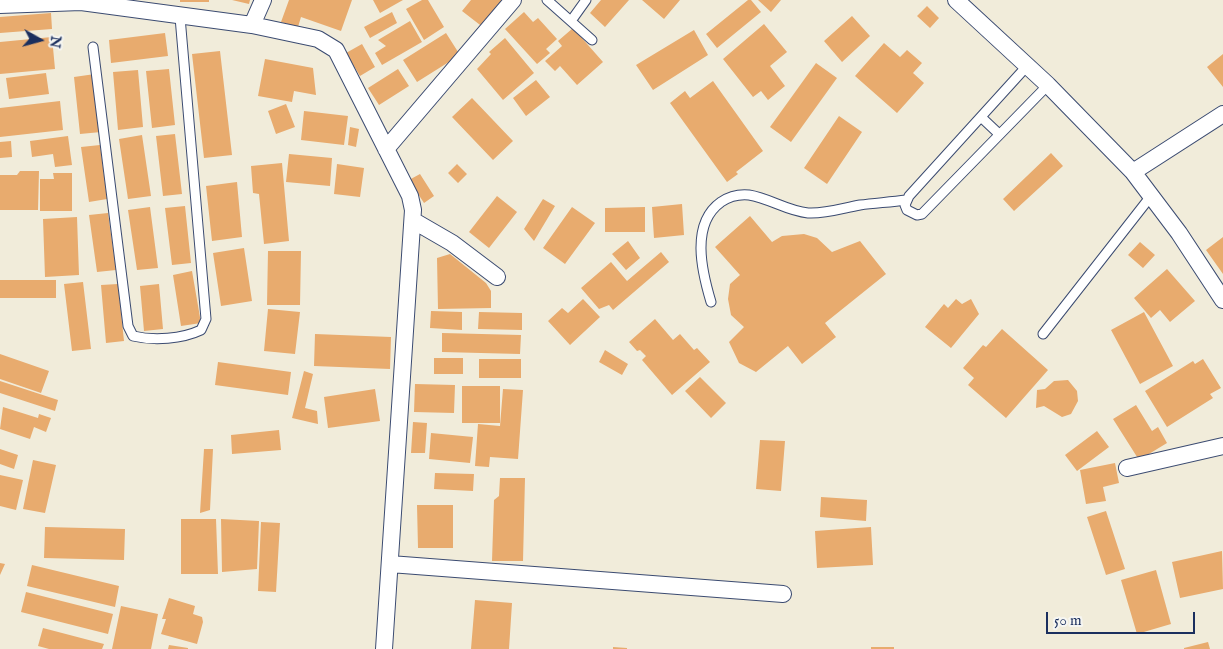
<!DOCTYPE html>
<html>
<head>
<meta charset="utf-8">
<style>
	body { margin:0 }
	#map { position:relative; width:1223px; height:649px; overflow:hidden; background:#f1ecda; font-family:"IM FELL English",serif }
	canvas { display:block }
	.north { position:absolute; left:15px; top:15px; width:50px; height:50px; -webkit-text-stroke:4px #f6f6f2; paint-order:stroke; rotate:97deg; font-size:14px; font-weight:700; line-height:20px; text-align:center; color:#1b2f5e }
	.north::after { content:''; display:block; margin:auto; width:18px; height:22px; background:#1b2f5e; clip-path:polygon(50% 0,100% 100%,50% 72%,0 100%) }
	.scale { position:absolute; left:1046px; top:612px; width:149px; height:22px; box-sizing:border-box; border:2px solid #1b2f5e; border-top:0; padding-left:6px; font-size:15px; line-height:18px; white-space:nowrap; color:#1b2f5e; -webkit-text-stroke:4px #f6f6f2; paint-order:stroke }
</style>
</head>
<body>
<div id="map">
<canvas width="1223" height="649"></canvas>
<div class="north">N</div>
<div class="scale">50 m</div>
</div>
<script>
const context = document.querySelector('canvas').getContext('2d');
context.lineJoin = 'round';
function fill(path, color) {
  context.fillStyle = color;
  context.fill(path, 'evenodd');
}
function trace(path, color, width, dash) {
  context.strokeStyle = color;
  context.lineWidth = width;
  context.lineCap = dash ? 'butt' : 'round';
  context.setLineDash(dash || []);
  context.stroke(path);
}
fill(new Path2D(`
	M180 0H209V2H180Z
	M232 0H250L249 4Z
	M289 0H352L341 31 301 17 298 27 281 22Z
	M373 0H403L380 13Z
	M422 0H428L444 27 424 40 406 9Z
	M471 0H505L484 28 462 11Z
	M601 0H629L605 27 590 13Z
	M642 0H680L664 19Z
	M748 0H751L761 12 717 48 706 34Z
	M758 0H781L771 12Z
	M927 6 939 18 930 28 917 16Z
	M392 12 397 23 370 38 364 27Z
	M524 12 533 22 538 18 557 39 546 49 550 53 537 64 505 29Z
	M51 13 52 29 0 33V17Z
	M852 16 870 36 842 62 824 41Z
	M410 21 422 42 382 65 375 53 386 46 378 40Z
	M764 24 787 52 770 66 785 86 768 100 761 91 753 97 723 59Z
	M573 28 603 62 577 85 560 66 555 71 545 61 562 46 558 41Z
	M694 30 708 55 653 90 636 65Z
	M165 33 168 56 111 63 109 40Z
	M446 33 460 55 417 82 403 60Z
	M52 37 55 69 0 74V42Z
	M505 38 534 73 503 100 477 69 491 54 489 52Z
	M884 43 900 57 907 50 922 63 913 73 924 83 897 113 855 76Z
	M362 44 375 67 360 76 346 53Z
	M220 51 232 155 204 158 192 54Z
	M1223 54V87L1207 67Z
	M265 59 313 68 316 95 294 91 292 102 258 96Z
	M816 63 837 78 791 142 770 127Z
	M169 69 175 125 152 128 146 71Z
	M398 69 409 86 379 105 368 88Z
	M138 70 143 127 118 130 113 72Z
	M46 73 49 94 9 99 6 78Z
	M95 74 101 132 80 134 74 77Z
	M536 80 550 97 526 116 513 98Z
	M713 81 763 151 736 172 738 174 727 182 670 103 685 91 690 98Z
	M472 98 513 141 493 160 452 117Z
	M60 101 63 130 0 137V108Z
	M286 104 295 127 276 134 268 111Z
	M304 111 348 116 344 145 301 140Z
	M839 116 862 132 827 184 804 168Z
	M350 127 359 129 356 147 348 145Z
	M175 134 182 194 163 196 156 136Z
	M142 135 151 196 128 199 119 139Z
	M68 136 72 165 55 167 53 154 32 157 30 141Z
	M11 141 12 157 0 158V142Z
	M100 145 107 199 89 202 81 147Z
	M1051 153 1063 166 1014 211 1003 199Z
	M289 154 332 158 330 186 286 182Z
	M282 163 289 241 264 244 259 194 253 193 251 166Z
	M337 164 364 168 360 197 334 194Z
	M457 164 467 174 458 183 448 173Z
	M20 171H39L38 210H0V175H17Z
	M53 173H72V211H40V179H54Z
	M420 174 434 196 424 203 409 180Z
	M237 182 242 237 212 241 206 186Z
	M497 196 517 212 489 248 469 232Z
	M543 199 555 206 534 241 524 229Z
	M682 204 684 235 654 238 652 207Z
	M185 206 191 263 172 265 165 208Z
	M150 207 158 268 137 270 128 210Z
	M572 207 595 223 565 264 543 248Z
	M645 207V232H605V208Z
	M108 213 116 270 97 272 89 215Z
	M750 216 772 242 782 236 804 234 817 238 832 252 860 241 886 274 825 323 836 337 802 364 788 346 756 372 739 363 729 342 744 327 731 315 728 299 730 284 740 275 715 247Z
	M77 217 79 275 45 277 43 219Z
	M1223 237V274L1206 250Z
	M628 241 640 258 626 270 612 254Z
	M1140 242 1155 255 1143 268 1128 255Z
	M244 248 252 301 221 306 213 253Z
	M268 251H301L300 305H267Z
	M661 252 669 262 613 310 609 305 599 309 581 288 611 262 627 281Z
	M450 254 486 283 491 291V308L438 309 437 258Z
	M1167 269 1195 301 1170 322 1160 310 1151 318 1134 298Z
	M192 271 201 323 181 326 173 275Z
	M0 280H56V298H0Z
	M83 282 91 349 72 351 64 284Z
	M118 284 124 341 106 343 101 285Z
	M159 284 163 329 144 331 140 286Z
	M583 299 600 317 570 345 548 321 562 308 568 313Z
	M956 299 962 304 971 299 979 314 951 348 925 327 944 304 948 308Z
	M268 309 300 312 295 354 264 351Z
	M431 311 462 312V330L430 328Z
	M479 312 522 313V330L478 329Z
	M1144 312 1173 366 1140 384 1111 330Z
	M655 319 673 340 680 334 694 350 697 348 710 362 672 395 642 360 646 356 640 350 637 351 629 342Z
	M1002 329 1048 370 1006 418 968 385 974 378 963 368 983 345 986 347Z
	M442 333 521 335 520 354 442 352Z
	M315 334 391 337 390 369 314 366Z
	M605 350 628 364 622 375 599 362Z
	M0 354 49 371 41 393 0 379Z
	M434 358H463V374H434Z
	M479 359H521V378H479Z
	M1203 359 1221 388 1210 394 1213 398 1167 427 1145 391 1193 361 1195 364Z
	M218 362 291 372 288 395 215 385Z
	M304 371 313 374 305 408 317 411 318 424 292 418Z
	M700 377 726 403 711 418 685 391Z
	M1068 380 1077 391 1078 401 1071 414 1062 417 1044 406 1036 408 1037 390 1045 389 1054 381Z
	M0 381 58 400 55 411 0 393Z
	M415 384 455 385 454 413 414 412Z
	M462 386H500V423H462Z
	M375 389 380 421 328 428 324 397Z
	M503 389 523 390 518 459 490 457 489 467 475 466 478 424 500 426Z
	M1136 405 1152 431 1158 427 1167 443 1139 460 1113 419Z
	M3 407 38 418 39 414 51 418 46 432 34 427 30 439 0 429Z
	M413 422 427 423 425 453H411Z
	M279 430 281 450 232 454 231 435Z
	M1097 431 1109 447 1077 471 1065 455Z
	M431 433 473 437 470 463 429 459Z
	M760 440 785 441 781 491 756 489Z
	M0 449 18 455 14 469 0 464Z
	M204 449H213L210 510 200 513Z
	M33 460 56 465 45 513 23 509Z
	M1115 463 1119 483 1103 487 1106 501 1086 504 1080 470Z
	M435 473 474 474 473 491 434 489Z
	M0 475 23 480 16 510 0 506Z
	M500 478H525L523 561H492L494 500 499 496Z
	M821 497 867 500 866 521 820 517Z
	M417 505H453V548H418Z
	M1106 511 1125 569 1106 575 1087 517Z
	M181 519H216L218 574H181Z
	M221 519 259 521 257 569 222 572Z
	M261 522 280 523 276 592 258 591Z
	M45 527 125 529 124 560 44 558Z
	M871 527 873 565 817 568 815 531Z
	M1222 551 1223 589 1180 598 1172 562Z
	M0 563 5 564 0 575Z
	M32 565 119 586 115 607 27 586Z
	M1156 570 1171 624 1137 634 1121 580Z
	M26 592 113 614 108 634 21 612Z
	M169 598 195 606 193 614 202 617 203 622 197 644 161 634 166 619H162Z
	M475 600 512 603 509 649H471Z
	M121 606 158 614 151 649H112Z
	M43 628 104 644 102 649H49L38 646Z
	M1208 642 1210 649H1184V648Z
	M169 645 188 648V649H168Z
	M613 647 627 648V649H613Z
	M871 647H894V649H871Z`), '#e8ab6e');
const service = new Path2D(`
	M547 0 592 40
	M571 21 586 0
	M93 47 128 326 133 336C154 341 182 339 201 330L206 319 180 17
	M1027 66 909 196 905 205 907 210 917 215 922 214 1048 85
	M981 117 999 134
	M711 302C702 272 690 224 721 202 730 196 739 194 749 195 769 198 787 211 808 213 826 214 843 208 860 205 876 203 891 202 906 200
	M1043 334 1151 196`);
const minor = new Path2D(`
	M956 0 1048 85 1133 172 1179 233 1223 300
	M0 5 81 2 252 25 318 39 336 50 410 196 413 210 384 649
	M252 25 263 0
	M386 149 513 0
	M1133 172 1223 114
	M414 221 452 243 497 277
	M1127 468 1223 446
	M390 564 783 594`);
trace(service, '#3b4b71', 11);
trace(minor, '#3b4b71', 18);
trace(service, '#fff', 9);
trace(minor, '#fff', 16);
</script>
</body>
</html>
